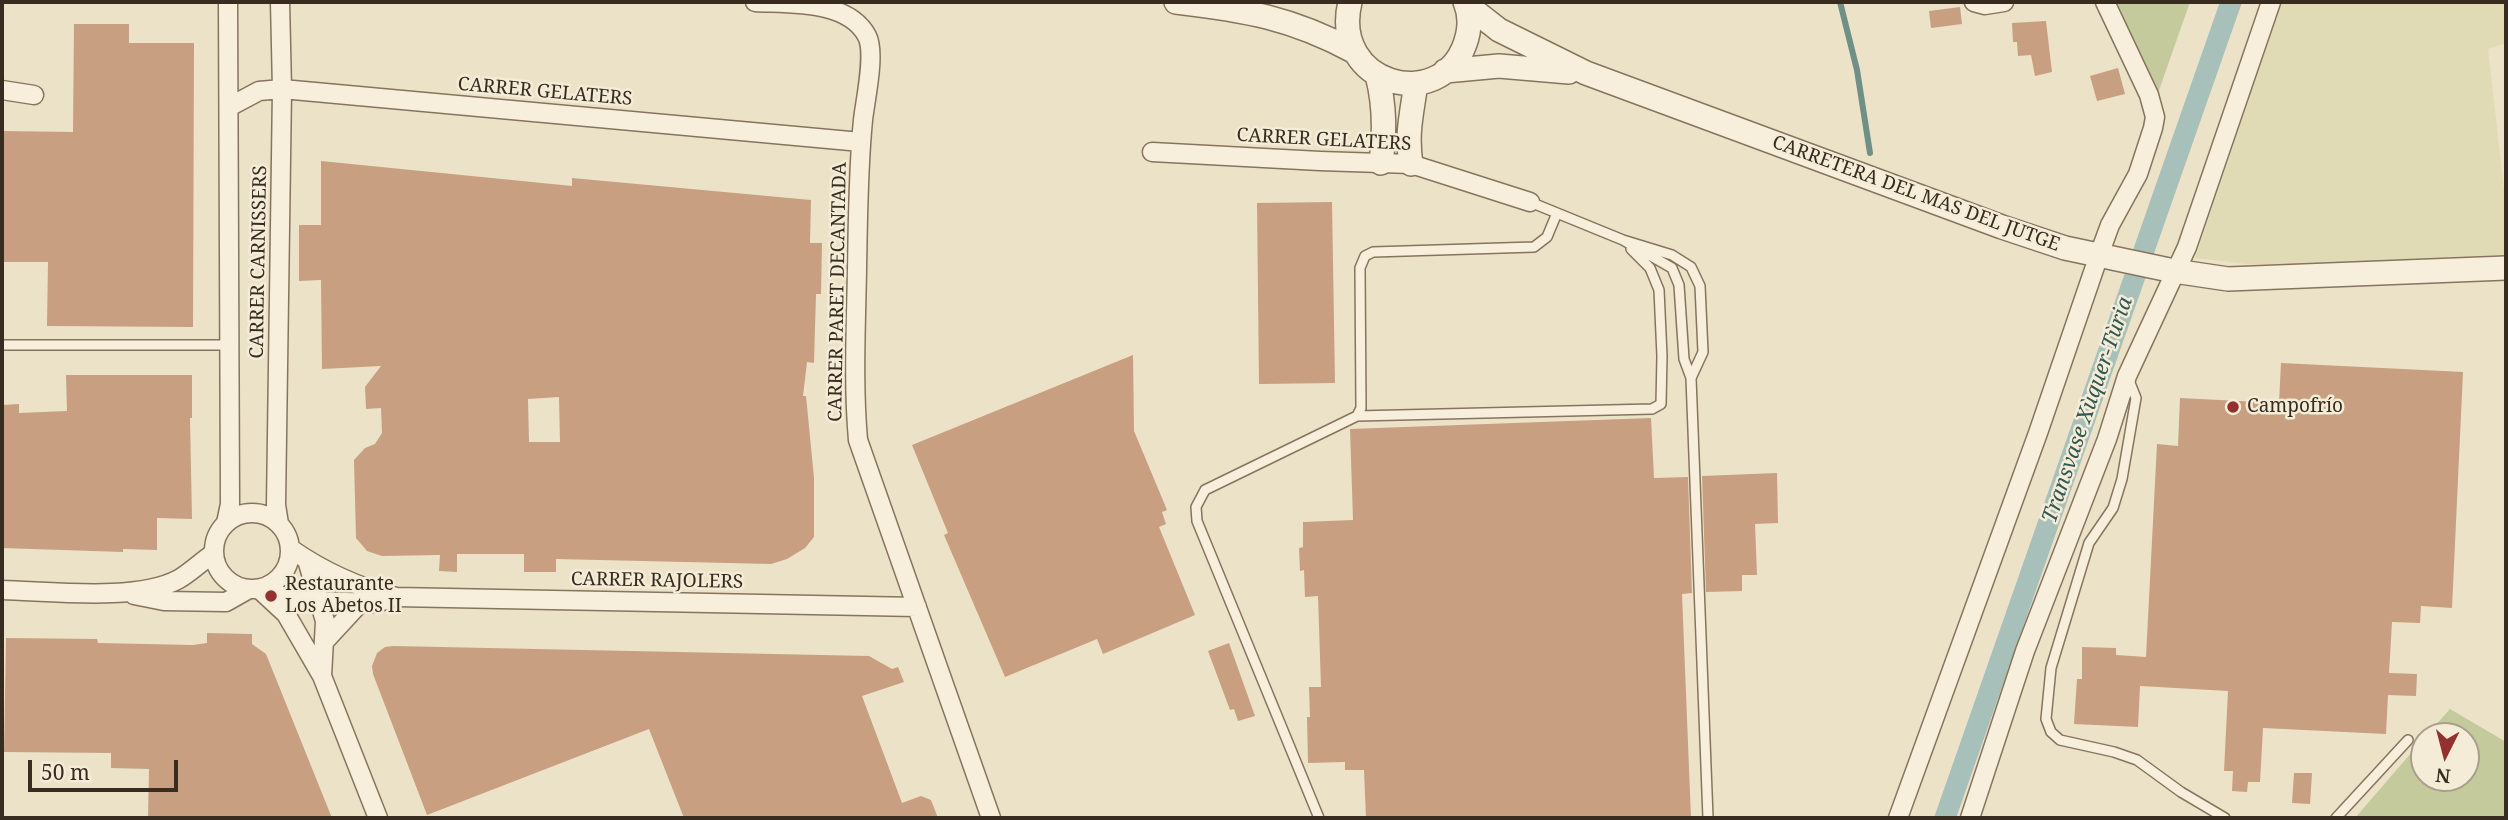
<!DOCTYPE html>
<html>
<head>
<meta charset="utf-8">
<style>
	body { margin:0 }
	#map { position:relative; width:2508px; height:820px; overflow:hidden; background:#ece2c8; font-family:"Noto Serif",serif }
	canvas { display:block }
	.frame { position:absolute; inset:0; border:4px solid #382c20; pointer-events:none }
	.north { position:absolute; left:2410px; top:722px; width:70px; height:70px; box-sizing:border-box; background:#f4ecd7; border:2px solid #a99f8e; border-radius:50%; rotate:186deg; font-size:19px; font-weight:700; line-height:28px; text-align:center; color:#382c20 }
	.north::after { content:''; display:block; margin:auto; width:24px; height:32px; background:#933131; clip-path:polygon(50% 0,100% 100%,50% 72%,0 100%) }
	.scale { position:absolute; left:28px; top:760px; width:150px; height:32px; box-sizing:border-box; border:4px solid #382c20; border-top:0; padding-left:9px; font-size:21px; line-height:24px; white-space:nowrap; color:#382c20; -webkit-text-stroke:5px #f4ecd7; paint-order:stroke }
</style>
</head>
<body>
<div id="map">
<canvas width="2508" height="820"></canvas>
<div class="frame"></div>
<div class="north">N</div>
<div class="scale">50 m</div>
</div>
<script>
const context = document.querySelector('canvas').getContext('2d');
context.lineJoin = 'round';
function fill(path, color) {
  context.fillStyle = color;
  context.fill(path, 'evenodd');
}
function trace(path, color, width, dash) {
  context.strokeStyle = color;
  context.lineWidth = width;
  context.lineCap = dash ? 'butt' : 'round';
  context.setLineDash(dash || []);
  context.stroke(path);
}
function label(font, color, halo, rows, align = 'center') {
  context.font = font + ' "Noto Serif",serif';
  context.lineWidth = 5;
  context.setLineDash([]);
  context.textBaseline = 'middle';
  context.strokeStyle = halo;
  context.fillStyle = color;
  for (const [text, x, y, turn = 0] of rows) {
    context.save();
    context.translate(x, y);
    context.rotate((+turn || 0) * Math.PI / 180);
    context.textAlign = isNaN(turn) ? turn : align;
    if (halo) context.strokeText(text, 0, 0);
    context.fillText(text, 0, 0);
    context.restore();
  }
}
fill(new Path2D(`
	M2282 2H2506V43L2488 49 2506 207V255L2302 265 2246 264 2195 258Z`), '#e1dbb5');
fill(new Path2D(`
	M2115 2H2190L2157 96Z
	M2450 709 2506 742V818H2355L2424 738V778H2466V736H2426Z`), '#c4ca9c');
trace(new Path2D(`
	M1840 2 1857 70 1870 153`), '#6f8f87', 6);
trace(new Path2D(`
	M1945 818 2231 2`), '#a8c0ba', 21);
fill(new Path2D(`
	M1960 7 1962 24 1931 28 1929 11Z
	M2046 21 2052 72 2035 76 2031 55 2018 56 2017 42H2013L2012 23Z
	M74 24H129V43H194L193 327 47 326 48 262H2V131L73 132Z
	M2118 68 2125 94 2097 101 2090 76Z
	M321 161 572 186V178L811 200 810 243H822L821 294H816L814 363 807 362 803 396H806L814 478V537L805 548 787 559 771 564 556 559V572H524V554H457V572L439 571 440 555 382 556 367 551 356 538 354 460 365 448 375 444 382 433 381 408 366 409 365 387 381 366 322 369 321 280 299 281V225H321ZM559 397 560 442H529L528 399Z
	M1332 202 1335 383 1259 384 1257 203Z
	M1133 355 1134 431 1167 510 1162 512 1166 524 1159 527 1195 615 1103 654 1097 639 1005 677 944 535 948 533 912 445Z
	M2281 363 2463 372 2452 608 2421 606 2420 623 2392 622 2389 673 2417 674 2416 696 2388 695 2386 734 2263 728 2260 782H2248L2247 792 2232 791 2233 771H2224L2228 691 2140 686 2138 727 2074 724 2077 679H2082V647L2116 648V655L2146 657 2157 444 2178 446 2180 398 2279 403Z
	M66 375H192V418H190L192 519 157 518V550L123 549V552L2 548V405L19 404V413L67 411Z
	M1651 418 1654 478 1688 477 1692 593 1682 594 1691 818H1366L1364 770H1345V762L1308 763 1307 717H1310L1309 687H1321L1318 596 1305 597 1304 570 1300 571 1299 548 1303 547V522L1353 520 1350 429Z
	M1777 473 1778 523 1755 524 1757 575H1742V591L1706 592 1702 476Z
	M207 633 252 634V644L266 654 332 818H148L149 769 111 768V753L4 752 6 638 97 639 98 643 193 645 207 643Z
	M1229 643 1255 716 1238 721 1234 709 1230 710 1208 651Z
	M393 646 869 656 892 669 898 667 904 682 862 696 902 803 921 796 931 800 938 818H684L649 729 427 815 373 674 372 666 377 653 385 647Z
	M2294 773H2312L2310 804 2292 803Z`), '#c89f80');
const service = new Path2D(`
	M1530 202 1623 240 1672 255 1691 267 1700 286 1703 352 1691 378
	M1623 240 1672 268 1679 285 1684 359 1691 378 1708 818
	M2 345H229
	M2128 378 2136 398 2122 479 2113 508 2089 543 2051 668 2046 719 2051 732 2060 740 2114 752 2137 760 2181 792 2225 818
	M1357 416 1652 409 1661 404 1662 356 1659 290 1650 268 1631 249
	M1319 818 1197 521 1196 507 1205 490 1357 416 1361 408 1360 268 1365 256 1373 252 1534 247 1547 237 1557 213
	M2336 818 2408 740`);
const minor = new Path2D(`
	M755 2C790 4 848 0 867 36 876 53 865 101 863 120 858 170 858 220 857 269 856 327 853 383 858 440L991 818
	M1974 2 1985 5 2004 2
	M2 90 34 95
	M229 107 259 91 282 89 861 142
	M1152 152 1320 161 1411 164 1530 202
	M214 551a38 38 0 1 1 76 0a38 38 0 1 1-76 0Z
	M226 523 230 504 228 2
	M279 524 276 505 282 89 280 2
	M291 549C324 572 357 587 396 597L917 607
	M307 560 325 621 322 676
	M259 589 286 614 322 676 378 818
	M270 589 287 600 376 603 389 599
	M2 590C50 591 137 602 179 579 191 572 202 561 214 553
	M134 595 164 601 226 602 249 589
	M325 641 361 602
	M1898 818 2038 433 2099 255 2110 225 2138 174 2153 128 2155 117 2149 95 2105 2
	M1970 818 2025 651 2107 439 2127 376 2187 247 2271 2`);
const tertiary = new Path2D(`
	M1176 2C1245 10 1292 18 1353 51
	M1350 2C1330 85 1440 114 1465 44 1470 30 1471 16 1465 2
	M1467 5 1499 30 1586 73 2002 227 2065 248 2174 271 2228 279 2506 268
	M1445 71 1499 66 1569 72
	M1377 75C1385 105 1385 132 1381 163
	M1411 164C1406 133 1412 113 1416 83`);
trace(service, '#87745e', 12);
trace(minor, '#87745e', 21);
trace(tertiary, '#87745e', 26);
trace(service, '#f7efdb', 9);
trace(minor, '#f7efdb', 18);
trace(tertiary, '#f7efdb', 23);
for (const [x, y, r, color] of [
	[2233,407,7,"#933131"],
	[271,596,7,"#933131"]
]) {
  const dot = new Path2D();
  dot.arc(x, y, r, 0, 2 * Math.PI);
  context.fillStyle = color;
  context.fill(dot);
  trace(dot, '#f4ecd7', 2.5);
}
label('19px', '#382c20', '#f4ecd7', [
	["CARRER GELATERS",545,92,5],
	["CARRER GELATERS",1324,140,3],
	["CARRETERA DEL MAS DEL JUTGE",1916,194,20],
	["CARRER CARNISSERS",259,262,-89],
	["CARRER PARET DECANTADA",838,292,-89],
	["CARRER RAJOLERS",657,581,1]
]);
label('19px', '#382c20', '#f4ecd7', [
	["Campofrío",2247,407],
	["Restaurante",285,585],
	["Los Abetos II",285,607]
], 'left');
label('italic 21px', '#315755', '#f4ecd7', [
	["Transvase Xùquer-Tùria",2088,410,-71]
]);
</script>
</body>
</html>
